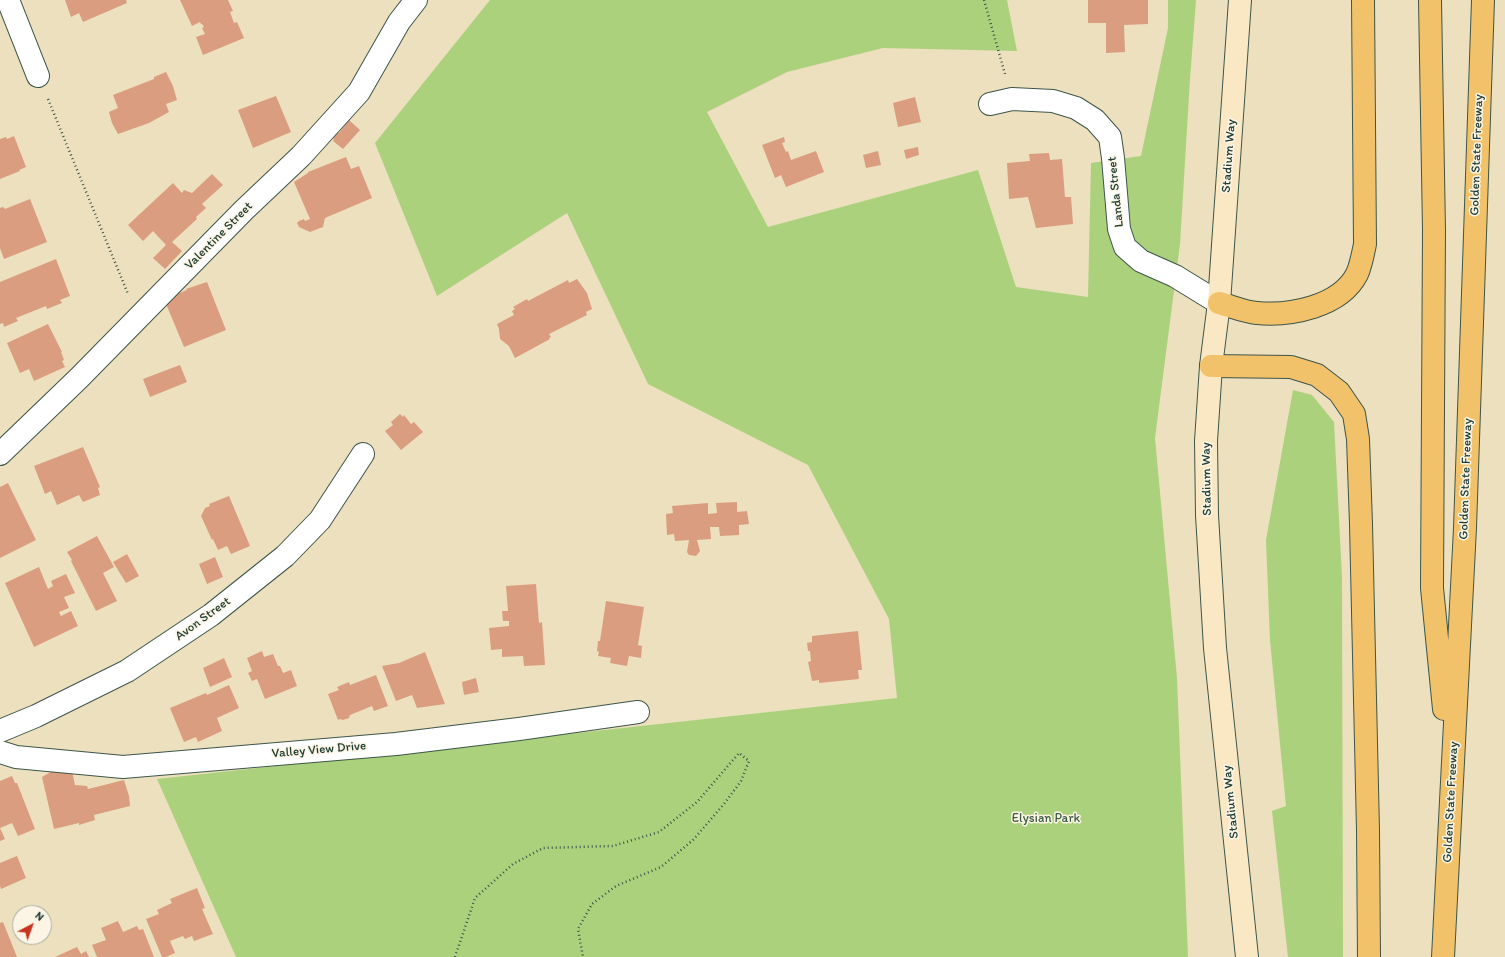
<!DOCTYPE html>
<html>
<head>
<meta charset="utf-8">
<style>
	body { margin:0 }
	#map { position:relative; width:1505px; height:957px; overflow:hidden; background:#ece0be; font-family:Itim,sans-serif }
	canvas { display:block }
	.north { position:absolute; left:12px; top:905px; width:40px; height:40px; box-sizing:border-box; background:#fcf5e5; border:1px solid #a4ab9e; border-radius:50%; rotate:41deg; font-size:11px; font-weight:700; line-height:16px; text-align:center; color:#1f3d34 }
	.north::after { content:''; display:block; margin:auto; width:14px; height:18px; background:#c8321e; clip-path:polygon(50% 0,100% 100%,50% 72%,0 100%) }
</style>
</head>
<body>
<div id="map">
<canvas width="1505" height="957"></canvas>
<div class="north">N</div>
</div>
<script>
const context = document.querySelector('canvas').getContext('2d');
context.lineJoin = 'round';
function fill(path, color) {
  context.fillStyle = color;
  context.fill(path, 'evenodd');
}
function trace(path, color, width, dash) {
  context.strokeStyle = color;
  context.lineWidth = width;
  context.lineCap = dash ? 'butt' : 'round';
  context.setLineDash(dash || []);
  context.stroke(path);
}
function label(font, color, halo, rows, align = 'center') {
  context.font = font + ' Itim,sans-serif';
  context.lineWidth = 3;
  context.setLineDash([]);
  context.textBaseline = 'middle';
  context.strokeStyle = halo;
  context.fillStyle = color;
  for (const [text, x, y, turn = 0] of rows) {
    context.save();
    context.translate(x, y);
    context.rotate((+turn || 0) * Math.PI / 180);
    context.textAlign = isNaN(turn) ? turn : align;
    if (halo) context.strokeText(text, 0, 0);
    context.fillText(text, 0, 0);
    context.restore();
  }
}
fill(new Path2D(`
	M490 0H1007L1017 51 883 48 787 72 707 112 768 227 978 170 1016 287 1088 297 1091 163 1141 156 1168 28V0H1196L1190 79 1180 244 1155 438 1177 678 1188 957H236L157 779 897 698 889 619 808 465 648 384 567 213 437 296 375 143Z
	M1293 390 1312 395 1334 422 1342 577 1343 957H1288L1272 811 1286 806 1270 640 1266 540Z`), '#abd17c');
fill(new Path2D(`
	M65 0H126L127 3 83 22 79 13 71 17Z
	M180 0H228L233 11 230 12 234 23 237 22 244 38 203 55 196 37 205 34 202 28 204 27 202 24H201L200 22 192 26Z
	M1088 0H1148V24L1124 25 1125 52 1106 53V23H1088Z
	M166 72 173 86 177 100 166 104 169 112 149 123 118 134 112 123 109 112 118 108 113 95 154 79V77Z
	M276 96 291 132 253 148 238 110Z
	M915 97 921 122 898 127 893 103Z
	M349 120 360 130 343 149 333 141 334 139 332 137 337 132 339 133Z
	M14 136 26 167 19 170 20 171 0 179V139L6 137 7 139Z
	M784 137 785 142 782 143 786 152 788 151 791 160 816 151 824 172 786 187 781 175 775 178 762 145Z
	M918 147 919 155 906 159 904 150Z
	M878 151 881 165 866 168 863 155Z
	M1049 153 1050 160 1062 159 1065 197H1071L1073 224 1036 228 1028 197 1009 199 1007 163 1030 161 1029 154Z
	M346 157 351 169 359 166 372 198 325 218 323 227 310 232 299 227 297 223 299 221 304 219 305 221 310 219 294 182 308 173V172Z
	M212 174 223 185 202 204 206 208 196 217 197 219 172 242 182 251 165 269 153 258 166 245 153 231 143 241 128 225 173 183 182 193 184 190 192 193Z
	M30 199 47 242 4 259 0 248V208L3 207 5 209Z
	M56 259 70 296 60 300 62 303 47 309 46 306 16 318 18 321 4 327 3 323 0 324V282Z
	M577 279 587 293 592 309 586 312 587 315 549 334 551 337 549 338 550 339 515 358 509 346 500 339 499 329 497 324 514 315 512 311 515 309 513 307 527 299 528 301 568 280 569 283Z
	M207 282 226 330 184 347 164 299 187 290 186 289Z
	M48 324 62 352H61L64 360 62 361 65 367 34 381 29 369 20 373 7 343Z
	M180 365 187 382 150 397 143 379Z
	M400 414 403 417 404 415 411 424 414 422 423 432 401 450 385 431 393 425 391 422Z
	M83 447 100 487 98 488 100 495 83 502 79 495 57 505 51 491 45 494 34 466Z
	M8 483 36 540 0 558V487Z
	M229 496 250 546 231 554 227 546 218 550 213 539 212 540 201 516 205 508 210 506 209 504Z
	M737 502V512L747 511 749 524 739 525V535L720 536 719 527H710L711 539 697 540 700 551 696 556 689 555 687 552 689 540 675 541 674 534 667 535 666 514 673 513 672 506 708 503V514L717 513 716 503Z
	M97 536 114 567 103 573 117 601 96 611 71 561 72 560 67 552Z
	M127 554 139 576 126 583 113 562Z
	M215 557 223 577 207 584 199 564Z
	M39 567 48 589 53 586 51 581 66 574 75 593 64 597 69 608 59 612 61 616 71 611 78 626 34 647 5 583Z
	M536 584 539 623 542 622 545 665 524 666 523 656 502 657V649L491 650 489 628 509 626V621H503L502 611H508L506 586Z
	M606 601 644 607 638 645 642 646 641 658 629 656 627 666 610 663 611 658 598 656 599 652 597 651 598 641H600Z
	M858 631 862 670H858L859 679 819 683V680L812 681 808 662 811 661 810 651H808L807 643 812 642V636Z
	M262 651 264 657 273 654 278 666H280L283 673 291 670 297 686 265 699 257 679 252 681 248 673 252 671 247 658Z
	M425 652 445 704 417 708 412 695 396 701 382 666 399 663Z
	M224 658 232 677 210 687 203 668Z
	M376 675 388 706 374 711 372 706 350 715 349 718 343 720 340 719 338 720 328 694 339 690 337 687 349 682 350 685Z
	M476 678 479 692 464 695 462 682Z
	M229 685 239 708 217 718 222 731 198 742 196 737 184 742 170 708 206 693 207 695Z
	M56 769 72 771 75 785 87 786 88 789 124 780 129 796 130 806 94 815 95 820 79 825V823L54 829 42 777Z
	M12 776 15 783H17L35 829 18 836 12 823 0 828 5 839 0 841V781Z
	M17 856 26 878 1 889 0 886V863Z
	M197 888 205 908 202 909 213 934 194 941 192 936 185 939 183 936 170 941 175 953 166 957H162L146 919 159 914 157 910 172 903 170 899Z
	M118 921 123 932 137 926 139 930 143 929 154 957H97L92 945 106 940 101 928Z
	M3 922 17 957H0V923Z
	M77 947 81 954 86 951 89 957H55Z`), '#db9d7f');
const street = new Path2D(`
	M8 0 38 76
	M990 104 1012 99 1053 101 1076 108 1095 120 1110 137 1113 158 1119 229 1125 247 1141 261 1175 276 1219 303
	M0 454 79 378 244 210 301 156 359 92 399 22 416 0
	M0 731 36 716 127 671 211 615 285 556 320 520 363 454
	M0 752 16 757 123 767 396 744 519 729 638 712`);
const secondary = new Path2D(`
	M1240 0 1219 303 1211 366 1206 441 1207 515 1215 648 1247 957`);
const highway = new Path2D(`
	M1430 0 1434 230 1432 588 1444 709
	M1219 303C1231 306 1244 312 1257 313 1290 316 1340 307 1357 274 1361 265 1363 254 1365 244L1363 0
	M1211 366 1291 367 1317 375 1339 392 1354 414 1358 439 1361 524 1368 830 1369 957
	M1443 957 1465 528 1483 0`);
trace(street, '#3e5549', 24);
trace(secondary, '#3e5549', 24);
trace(highway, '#3e5549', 24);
trace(new Path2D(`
	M984 0 1005 74
	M48 99 128 294
	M455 957 475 898 513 864 543 848 613 846 659 832 697 802 739 753 749 761 741 781 724 804 693 840 661 867 616 886 592 904 578 929 583 957`), '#3e5549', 2.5, [1, 3]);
trace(street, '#fff', 22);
trace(secondary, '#fae7c3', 22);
trace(highway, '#f2c26a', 22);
label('13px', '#1f3d34', '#fcf5e5', [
	["Golden State Freeway",1477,155,-88],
	["Stadium Way",1229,156,-86],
	["Landa Street",1116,192,-96],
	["Valentine Street",219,236,-45],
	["Stadium Way",1207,479,-91],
	["Golden State Freeway",1466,479,-88],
	["Avon Street",203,619,-36],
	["Valley View Drive",319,750,-5],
	["Stadium Way",1231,802,-96],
	["Golden State Freeway",1451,802,-87]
]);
label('13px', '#3b5b42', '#fcf5e5', [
	["Elysian Park",1046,819]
]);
</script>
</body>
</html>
